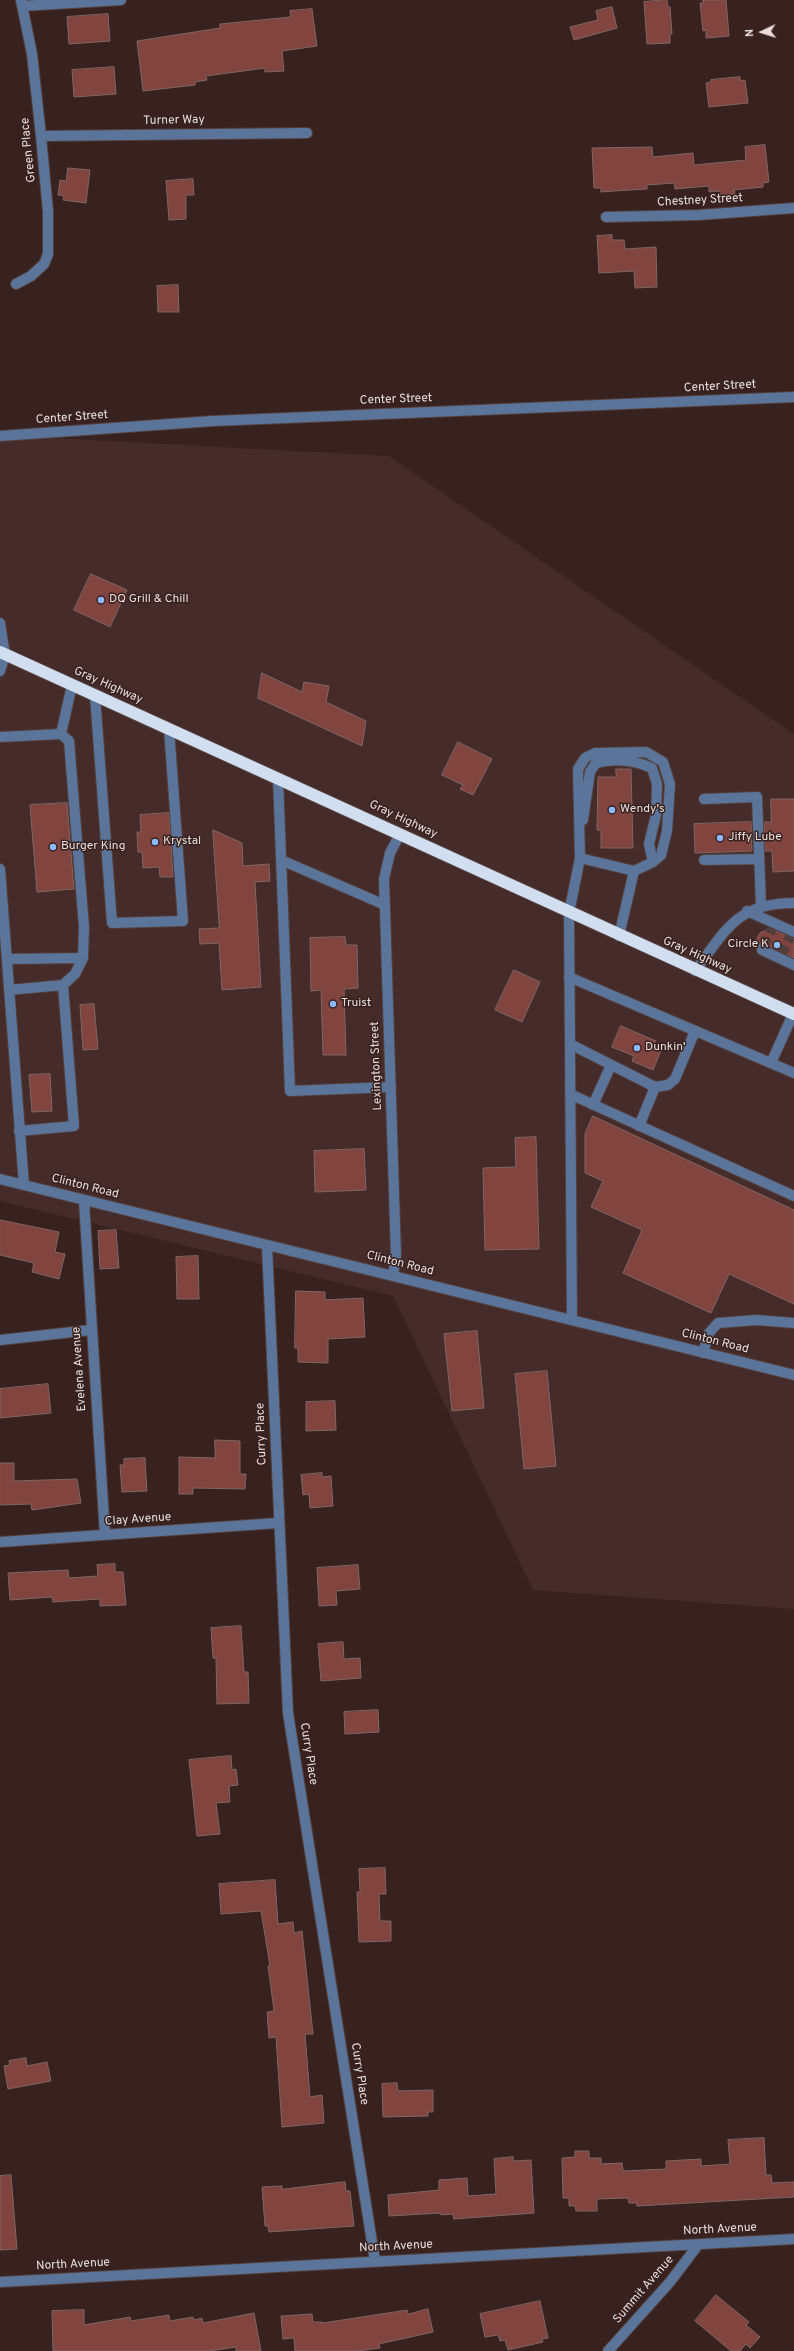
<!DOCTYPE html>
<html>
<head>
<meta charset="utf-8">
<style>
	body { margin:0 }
	#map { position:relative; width:794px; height:2351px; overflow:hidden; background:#372220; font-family:Overpass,sans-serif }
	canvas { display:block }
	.north { position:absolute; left:742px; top:12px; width:40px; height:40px; -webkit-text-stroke:3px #372220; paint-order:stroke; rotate:266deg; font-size:11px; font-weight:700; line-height:16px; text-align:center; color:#ebdddb }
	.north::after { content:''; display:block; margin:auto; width:14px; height:18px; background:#ebdddb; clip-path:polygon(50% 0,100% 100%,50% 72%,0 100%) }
</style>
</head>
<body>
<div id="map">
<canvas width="794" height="2351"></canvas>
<div class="north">N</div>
</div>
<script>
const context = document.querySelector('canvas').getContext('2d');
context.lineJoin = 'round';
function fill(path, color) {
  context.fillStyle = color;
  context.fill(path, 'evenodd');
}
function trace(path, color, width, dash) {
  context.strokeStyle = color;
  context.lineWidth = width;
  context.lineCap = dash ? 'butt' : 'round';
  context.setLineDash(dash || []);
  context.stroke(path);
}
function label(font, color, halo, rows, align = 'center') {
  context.font = font + ' Overpass,sans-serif';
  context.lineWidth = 3;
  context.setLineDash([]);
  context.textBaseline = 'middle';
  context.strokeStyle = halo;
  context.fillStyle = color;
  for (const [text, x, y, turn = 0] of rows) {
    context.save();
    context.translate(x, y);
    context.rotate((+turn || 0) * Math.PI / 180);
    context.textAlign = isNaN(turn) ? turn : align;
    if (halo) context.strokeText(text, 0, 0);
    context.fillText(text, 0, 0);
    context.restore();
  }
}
fill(new Path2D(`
	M0 435 389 456 794 734V1609L533 1590 393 1296 0 1201Z`), '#452b29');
const building = new Path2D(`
	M667 0 668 7H670L672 34H670V43L647 44 644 2Z
	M703 0H726L729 36 706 38V30L703 31 700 3H703Z
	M612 7 617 28 574 40 570 27 598 20 596 11Z
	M312 9 317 46 282 51 284 71 265 72V68L206 76 207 80 195 82V85L143 91 137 41 214 29 220 28V24L291 17 290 11Z
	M108 14 110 41 69 44 67 17Z
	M114 67 116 94 74 97 72 70Z
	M740 77V81L745 80 748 103 709 107 706 83 711 82V80Z
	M765 145 769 182 763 183V187L734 190 735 194 720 195V191L709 192V186L675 189 674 183 647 185V189L614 191 601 192V188H594L592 148 652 147 653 157 693 153 694 165 746 160 745 147Z
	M68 168 90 170 86 203 63 200 64 196 58 195 60 180 66 181Z
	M193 179 194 195H186V219L169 220 166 181Z
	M612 235V240H624L625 249 656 247 657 287 635 288 634 271 599 273 597 236Z
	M178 285 179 312H158L157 286Z
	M91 574 127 590 110 627 74 610Z
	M262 673 302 692 304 682 329 686 326 702 366 721 362 746 258 698Z
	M458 742 492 759 473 795 460 789 463 785 442 775Z
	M616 769H631L633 848H601V830H597L598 777H616Z
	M771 799H794V871L773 872 772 851H765L764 822H771Z
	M67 803 74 889 37 892 30 805Z
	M169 813 173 877H160L159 867 143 868 142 852H138L137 832H141L140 815Z
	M751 822 752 851 695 853 694 824Z
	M213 830 242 843 243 866 269 864 270 881 255 882 261 987 222 990 219 943 200 944 199 929 219 928Z
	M771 929 794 939V958L769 946 765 941 755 943 760 933Z
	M345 937 346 945H357L358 988 344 989 346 1055H323L321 990 311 991 310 938Z
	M514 970 540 982 522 1022 495 1010Z
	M94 1004 98 1049 83 1050 80 1005Z
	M621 1026 656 1041 653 1046 661 1050 653 1070 632 1061 634 1056 612 1047Z
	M50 1074 52 1111 32 1112 29 1075Z
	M593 1116 794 1210V1304L729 1274 711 1313 623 1273 642 1230 591 1207 603 1181 585 1173V1134Z
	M536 1137 539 1249 485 1250 483 1168 516 1167 515 1138Z
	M364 1149 366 1190 315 1192 314 1151Z
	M0 1220 59 1232 55 1252 65 1254 59 1279 32 1272 34 1263 0 1255Z
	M116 1230 119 1268 100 1269 98 1231Z
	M198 1256 199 1299H177L176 1257Z
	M296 1291 325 1292V1300L363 1298 365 1337 328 1339V1363L298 1362V1348H295Z
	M477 1331 484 1408 452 1411 444 1334Z
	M547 1371 556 1466 524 1469 515 1374Z
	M48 1384 51 1413 0 1418V1389Z
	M335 1401 336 1430 306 1431V1402Z
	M215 1440 240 1441V1474H246L245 1489 193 1488V1494H179V1457L215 1458Z
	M145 1458 147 1491 122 1492 120 1465H124V1459Z
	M0 1463H14V1481L77 1479 81 1503 32 1510 31 1504 0 1505Z
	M322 1473V1477L331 1476 333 1506 310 1508 309 1494 303 1495 301 1475Z
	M115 1564V1572H123L126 1605 100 1606V1599L53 1602 52 1597 10 1600 8 1573 68 1570 69 1578 98 1576 97 1565Z
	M358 1565 360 1589 336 1591 337 1605 319 1606 317 1568Z
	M241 1626 244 1672H248L249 1703 217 1704 216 1658H213L211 1628Z
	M343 1642 344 1659 360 1658 361 1678 321 1681 318 1644Z
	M378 1710 379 1732 345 1734 344 1712Z
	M231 1756 232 1770 236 1769 238 1785 229 1786 230 1802 216 1803 220 1834 197 1836 189 1760Z
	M385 1868 386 1894H379L380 1921H391V1941L359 1942 357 1892H360L359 1869Z
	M275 1880 278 1924 293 1922 294 1933 302 1931 313 2034H305L310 2097 322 2095 324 2123 282 2127 276 2037 269 2038 267 2012 274 2011 268 1966H270L261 1911 221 1914 219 1884Z
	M26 2058 27 2066 47 2062 51 2081 8 2089 4 2066 10 2065 9 2061Z
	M397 2083 398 2091 433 2090V2112H428V2116L383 2117 382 2084Z
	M764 2138 766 2175H771L772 2183 794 2182V2197L637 2206V2203H629L628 2198 597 2199V2211H576L575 2206H569V2198H563L562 2158 575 2157V2151H589V2158H601V2164L622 2163 623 2171 666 2169V2161L701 2159V2166L730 2164 728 2140Z
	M513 2157V2161L531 2160 534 2213 454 2219 453 2214 441 2215V2213L389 2216 388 2195 439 2190V2180L467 2178 468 2196 496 2194 494 2159Z
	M11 2175 17 2249 0 2250V2176Z
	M345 2182 346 2191H350L354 2226 269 2232 268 2226H265L262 2187 282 2186V2189Z
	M716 2295 749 2322 746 2325 760 2337 750 2348 746 2344 740 2351H731L695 2321Z
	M540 2301 548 2338 542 2339 543 2342 508 2350 505 2340 500 2341 498 2335 485 2337 480 2314Z
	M428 2309 433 2332 379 2344 380 2348 356 2351H295L294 2338 283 2339 281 2316 312 2314 313 2322H322L323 2323 407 2310 408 2314Z
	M84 2310V2325L130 2317 131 2321 169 2315 170 2321 193 2317 194 2320 202 2318 203 2323 254 2313 261 2351H236V2347L209 2351H53L52 2311Z`);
fill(building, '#81443f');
trace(building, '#7f6764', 1);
trace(new Path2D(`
	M763 947 772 929
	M781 955 790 937`), '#523e3c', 10, [10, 5]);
const minor = new Path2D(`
	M22 6 121 0
	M41 136 307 133
	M606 217 699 215 794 208
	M16 284 31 276 44 264 48 254V212L41 136 32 54 21 0
	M0 436 213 421 794 397
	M0 623 5 655 0 671
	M95 696 112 923 183 921 169 729
	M61 734 72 685
	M0 737 61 734 69 741 84 927 83 958 7 959
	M278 779 290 1091 391 1087
	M704 799 757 797 761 906
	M583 820 590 772 596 763C615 758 634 760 652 768L657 784 656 815 649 844 653 862
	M580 858 634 871
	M281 860 385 905
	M704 860 759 859
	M0 869 24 1185
	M747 911 794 932
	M763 947 762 950 794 965
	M695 971C726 930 737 903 794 903
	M569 977 794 1073
	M63 985 75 974 83 958
	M9 990 63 985 74 1126 19 1131
	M570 1044 655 1087 668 1085 675 1079 695 1031
	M771 1063 793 1014
	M570 1094 794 1196
	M593 1105 611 1065
	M639 1126 655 1087
	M0 1179 794 1375
	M84 1201 105 1535
	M267 1246 288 1713 375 2261
	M393 1275 396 1256 384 879 390 853 400 834
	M572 1320 569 913 580 858 578 769 585 758 595 753 646 752 663 762 670 784 667 831 661 855 653 862 634 871 619 936
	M0 1340 91 1330
	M703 1353 709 1333 718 1323 757 1320 794 1323
	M0 1542 278 1523
	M0 2282 794 2239
	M608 2351 670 2282 698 2245`);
const highway = new Path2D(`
	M0 652 794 1014`);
trace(minor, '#54403e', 12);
trace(highway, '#54403e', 14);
trace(minor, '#5b759a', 10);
trace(highway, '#d1def0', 12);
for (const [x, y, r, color] of [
	[101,600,4,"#8bb9fc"],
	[612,810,4,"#8bb9fc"],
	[720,838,4,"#8bb9fc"],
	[155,842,4,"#8bb9fc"],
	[53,847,4,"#8bb9fc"],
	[777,945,4,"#8bb9fc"],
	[333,1004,4,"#8bb9fc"],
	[637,1048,4,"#8bb9fc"]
]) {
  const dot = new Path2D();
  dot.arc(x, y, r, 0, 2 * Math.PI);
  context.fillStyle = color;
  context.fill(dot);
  trace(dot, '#372220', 1.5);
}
label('12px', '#ebdddb', '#372220', [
	["Turner Way",174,121,-1],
	["Green Place",29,150,-96],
	["Chestney Street",700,201,-3],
	["Center Street",720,387,-3],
	["Center Street",396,400,-2],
	["Center Street",72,418,-4],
	["Gray Highway",108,686,24],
	["Gray Highway",403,820,25],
	["Gray Highway",697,956,24],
	["Lexington Street",377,1066,-92],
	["Clinton Road",85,1187,14],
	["Clinton Road",400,1264,14],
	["Clinton Road",715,1342,14],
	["Evelena Avenue",80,1369,-94],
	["Curry Place",262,1434,-92],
	["Clay Avenue",138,1520,-4],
	["Curry Place",308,1754,81],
	["Curry Place",359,2074,81],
	["North Avenue",720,2230,-3],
	["North Avenue",396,2247,-3],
	["North Avenue",73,2265,-3],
	["Summit Avenue",644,2290,-49]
]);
label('12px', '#ebdddb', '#372220', [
	["DQ Grill & Chill",109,600],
	["Wendy's",620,810],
	["Jiffy Lube",728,838],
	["Krystal",163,842],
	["Burger King",61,847],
	["Circle K",769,945,"right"],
	["Truist",341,1004],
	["Dunkin'",645,1048]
], 'left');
</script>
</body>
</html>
